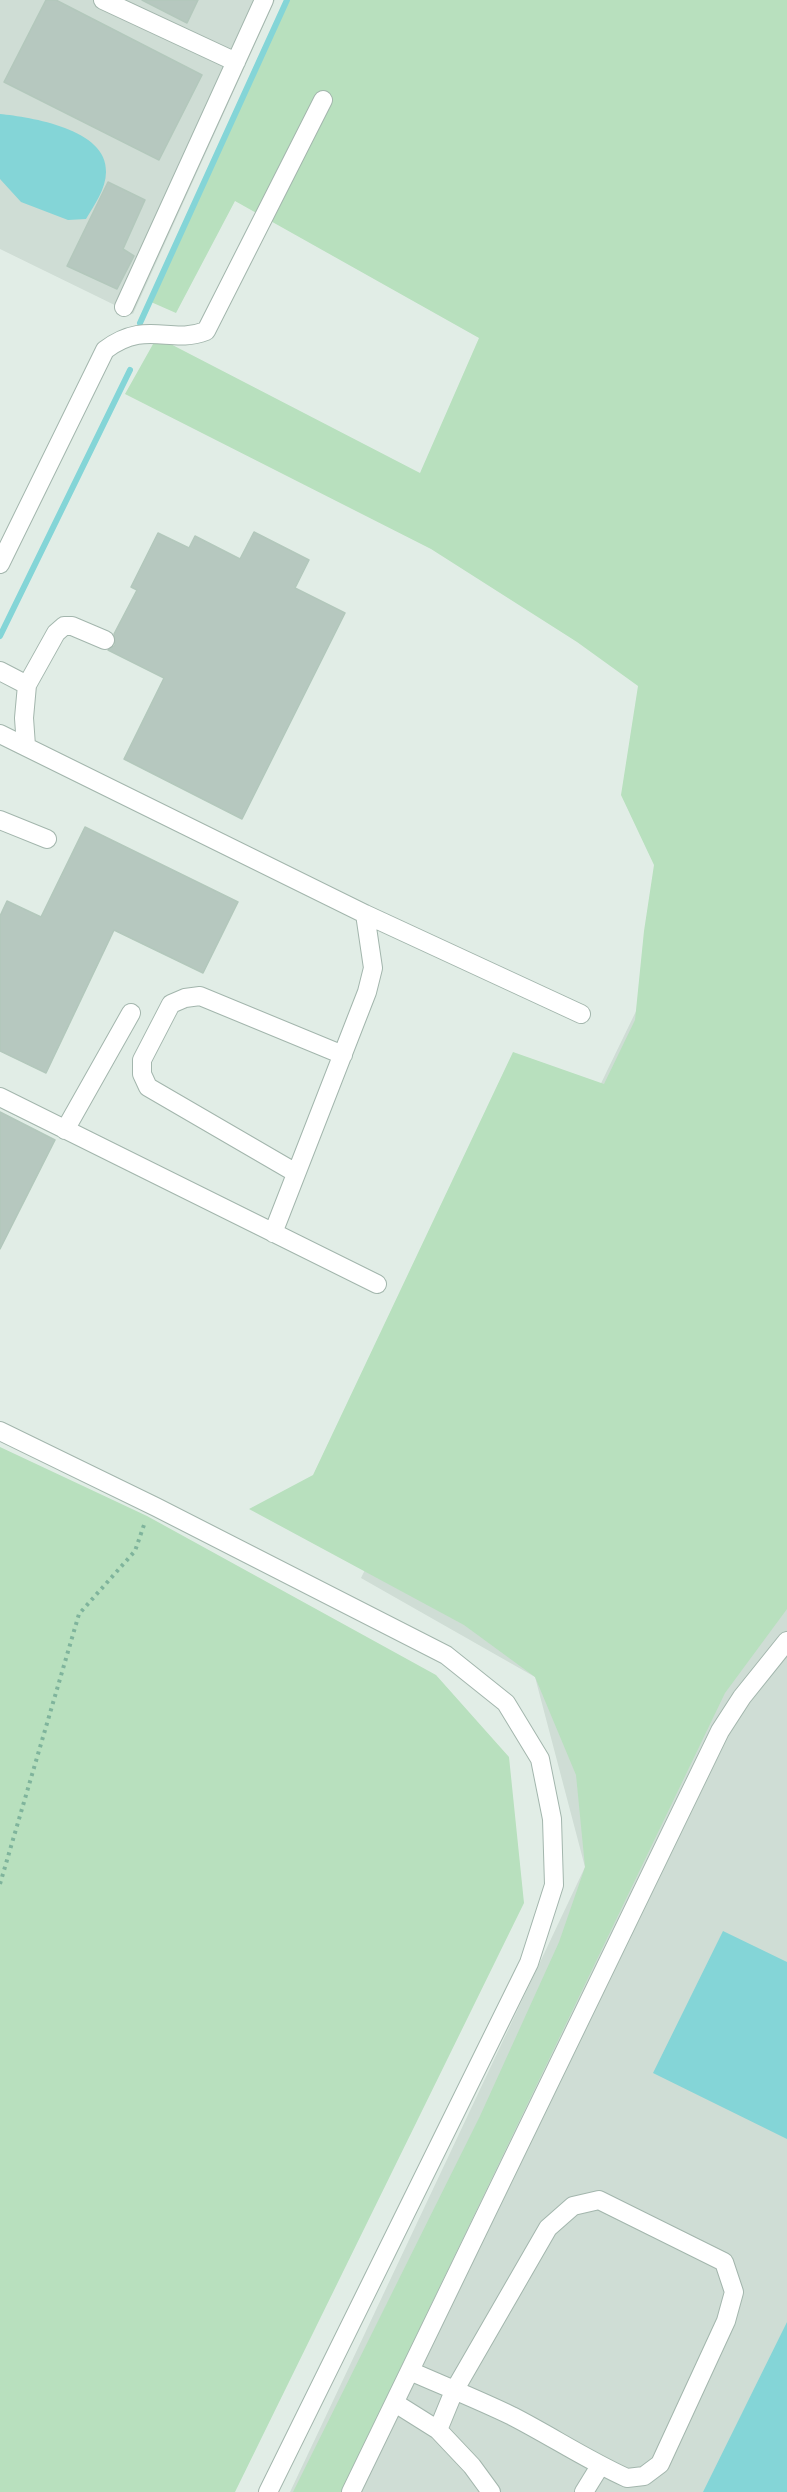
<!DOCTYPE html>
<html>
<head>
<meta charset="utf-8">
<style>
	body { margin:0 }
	canvas { display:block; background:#e1ede6 }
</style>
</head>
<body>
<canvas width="787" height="2492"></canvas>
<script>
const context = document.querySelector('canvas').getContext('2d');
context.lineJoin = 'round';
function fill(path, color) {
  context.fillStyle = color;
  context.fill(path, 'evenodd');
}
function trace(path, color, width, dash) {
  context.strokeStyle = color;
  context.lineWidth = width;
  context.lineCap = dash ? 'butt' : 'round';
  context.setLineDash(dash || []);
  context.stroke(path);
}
fill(new Path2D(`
	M0 0H275L133 314 0 249Z
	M787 700V2492H290L585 1867 535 1677 361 1578Z`), '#cfddd5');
fill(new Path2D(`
	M287 0H787V1609L725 1693 341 2492H293L480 2116 559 1942 585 1867 576 1775 535 1677 464 1625 249 1509 313 1475 513 1052 604 1084 635 1020 644 931 654 865 621 795 638 686 577 642 431 549 125 394 157 337 420 473 479 338 235 201 176 313 151 302Z
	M0 1447 147 1516 436 1675 509 1757 524 1903 235 2492H0Z`), '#b8e0be');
fill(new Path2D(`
	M0 114C30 117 108 129 106 172 106 189 94 205 86 219L68 220 21 202 0 179Z
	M723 1931 787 1962V2139L653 2073Z
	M787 2322V2492H703Z`), '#84d5d7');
trace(new Path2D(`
	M140 323 287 0
	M0 636 130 370`), '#84d5d7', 6);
const building = new Path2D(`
	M46 0H56L202 75 159 160 4 82Z
	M142 0H198L187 23Z
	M108 182 145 200 123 249 134 256 117 289 67 266Z
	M254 532 309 560 295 588 345 613 242 819 124 759 164 678 108 650 115 645 114 634 137 590 131 587 158 533 189 548 195 536 240 559Z
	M85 827 238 902 203 973 114 930 46 1073 0 1051V916L7 901 41 917Z
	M0 1112 55 1140 0 1249Z`);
fill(building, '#b6c8bf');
trace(building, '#b3c8bc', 1.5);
const minor = new Path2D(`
	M103 0 236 62
	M124 307 264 0
	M0 564 105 350C146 319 170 345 206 331L323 100
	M0 671 27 685 56 633 64 626H72L105 640
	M0 734 365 914 581 1014
	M26 746 24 718 27 685
	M0 820 47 839
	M0 1097 377 1284
	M65 1130 131 1013
	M296 1173 148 1087 142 1074V1060L171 1004 185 998 200 996 343 1055
	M273 1233 367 992 373 968 365 914
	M0 1431 156 1507 446 1655 506 1703 540 1759 552 1819 554 1885 529 1963 268 2492
	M410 2371C444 2386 479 2400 512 2416 551 2436 587 2460 627 2478L644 2476 660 2464 726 2321 734 2292 724 2262 599 2200 573 2206 548 2228 454 2391 438 2430
	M395 2403 438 2430 472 2466 491 2492
	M351 2492 720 1731 742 1697 787 1641
	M584 2492 600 2466`);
trace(minor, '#a3b6ad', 20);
trace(new Path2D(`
	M0 1884 79 1614 135 1551 145 1522`), '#7fb49c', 4, [3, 4.5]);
trace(minor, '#fff', 18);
</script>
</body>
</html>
